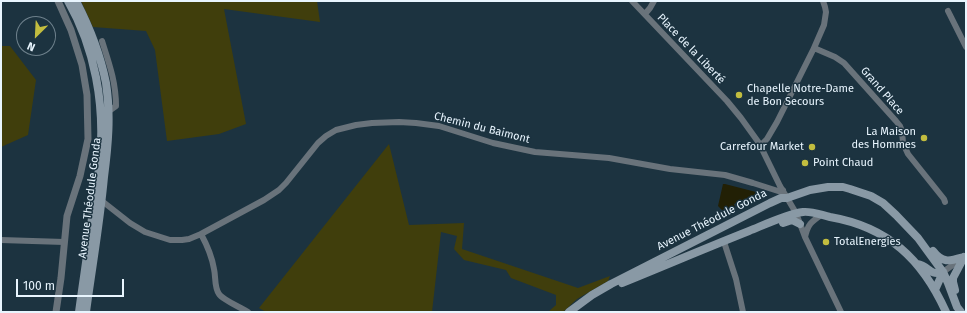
<!DOCTYPE html>
<html>
<head>
<meta charset="utf-8">
<style>
	body { margin:0 }
	#map { position:relative; width:967px; height:313px; overflow:hidden; background:#1c3340; font-family:"Fira Sans",sans-serif }
	canvas { display:block }
	.frame { position:absolute; inset:0; border:2px solid #e8f5fe; pointer-events:none }
	.north { position:absolute; left:16px; top:16px; width:40px; height:40px; box-sizing:border-box; background:#1c3340; border:1px solid #6e818c; border-radius:50%; rotate:204deg; font-size:11px; font-weight:700; line-height:16px; text-align:center; color:#e8f5fe }
	.north::after { content:''; display:block; margin:auto; width:14px; height:18px; background:#c2bd3f; clip-path:polygon(50% 0,100% 100%,50% 72%,0 100%) }
	.scale { position:absolute; left:16px; top:279px; width:108px; height:18px; box-sizing:border-box; border:2px solid #e8f5fe; border-top:0; padding-left:5px; font-size:12px; line-height:14px; white-space:nowrap; color:#e8f5fe; -webkit-text-stroke:3px #1c3340; paint-order:stroke }
</style>
</head>
<body>
<div id="map">
<canvas width="967" height="313"></canvas>
<div class="frame"></div>
<div class="north">N</div>
<div class="scale">100 m</div>
</div>
<script>
const context = document.querySelector('canvas').getContext('2d');
context.lineJoin = 'round';
function fill(path, color) {
  context.fillStyle = color;
  context.fill(path, 'evenodd');
}
function trace(path, color, width, dash) {
  context.strokeStyle = color;
  context.lineWidth = width;
  context.lineCap = dash ? 'butt' : 'round';
  context.setLineDash(dash || []);
  context.stroke(path);
}
function label(font, color, halo, rows, align = 'center') {
  context.font = font + ' "Fira Sans",sans-serif';
  context.lineWidth = 3;
  context.setLineDash([]);
  context.textBaseline = 'middle';
  context.strokeStyle = halo;
  context.fillStyle = color;
  for (const [text, x, y, turn = 0] of rows) {
    context.save();
    context.translate(x, y);
    context.rotate((+turn || 0) * Math.PI / 180);
    context.textAlign = isNaN(turn) ? turn : align;
    if (halo) context.strokeText(text, 0, 0);
    context.fillText(text, 0, 0);
    context.restore();
  }
}
fill(new Path2D(`
	M81 1H317L320 22 224 9 246 124 219 134 167 141 155 50 146 31 93 27Z
	M1 46H10L36 80 28 135 1 147Z
	M389 144 409 225 464 223 462 249 578 288 610 276 608 281 577 299 563 312H548L556 305V295L511 278 506 270 464 260 454 249 457 236 441 232 432 312H266L259 308Z`), '#403e0c');
fill(new Path2D(`
	M723 184H725L756 192 755 195 734 204 735 207 724 212 718 206Z`), '#222005');
trace(new Path2D(`
	M632 1 727 101 741 118 759 143 780 186 796 213 805 237 841 312
	M948 11 966 47
	M645 14 650 8 654 1
	M102 41C109 63 116 82 116 106L109 111H107
	M814 48 835 57 844 63 896 121 900 126 902 131 903 143 908 154 944 199 945 202
	M760 146 767 139 777 122 814 48 824 25 826 12 825 7 823 1
	M98 201H102L130 223 145 232 170 240H182L189 239 201 234 264 200 279 190 286 183 318 143 326 136 336 130 356 125 372 123 399 122 416 123 439 126 493 143 535 152 609 158 670 169 725 175 753 183 778 191 781 192 783 190
	M201 234C207 245 212 257 214 269 216 277 214 287 219 294 223 300 240 307 248 312
	M805 237C808 224 811 222 821 215
	M1 240 64 242
	M725 245 736 279 743 312
	M943 272 961 259`), '#69737b', 6);
trace(new Path2D(`
	M56 312 61 278 67 216 80 176 88 139 87 95 82 65 71 30 58 1`), '#69737b', 7);
trace(new Path2D(`
	M68 1C95 48 105 105 100 159 99 173 96 187 94 201 90 238 84 275 79 312
	M76 1C90 28 100 53 106 83 111 115 108 146 104 177 100 222 92 267 86 312
	M783 223 792 220 800 224
	M933 251C943 264 950 261 964 257
	M917 264C930 266 928 276 943 272
	M622 283C664 266 706 248 749 231 764 225 787 214 803 212 812 211 821 215 830 217 888 227 922 259 946 312
	M935 290 943 272
	M955 290 953 282V278L964 257
	M569 312 592 295 611 284 770 203 781 198H787L810 190 828 187H843L850 189 871 196 883 203 896 215 918 238 926 249 943 272 948 283 957 307 961 312`), '#8999a5', 8);
for (const [x, y, r, color] of [
	[739,95,4,"#c2bd3f"],
	[924,138,4,"#c2bd3f"],
	[812,147,4,"#c2bd3f"],
	[805,163,4,"#c2bd3f"],
	[826,242,4,"#c2bd3f"]
]) {
  const dot = new Path2D();
  dot.arc(x, y, r, 0, 2 * Math.PI);
  context.fillStyle = color;
  context.fill(dot);
  trace(dot, '#1c3340', 1.5);
}
label('11px', '#e8f5fe', '#1c3340', [
	["Place de la Liberté",691,49,46],
	["Grand Place",882,91,49],
	["Chemin du Baimont",482,128,14],
	["Avenue Théodule Gonda",90,198,-83],
	["Avenue Théodule Gonda",712,220,-27]
]);
label('11px', '#e8f5fe', '#1c3340', [
	["Chapelle Notre-Dame",747,89],
	["de Bon Secours",747,102],
	["La Maison",916,132,"right"],
	["des Hommes",916,145,"right"],
	["Carrefour Market",804,147,"right"],
	["Point Chaud",813,163],
	["TotalEnergies",834,242]
], 'left');
</script>
</body>
</html>
